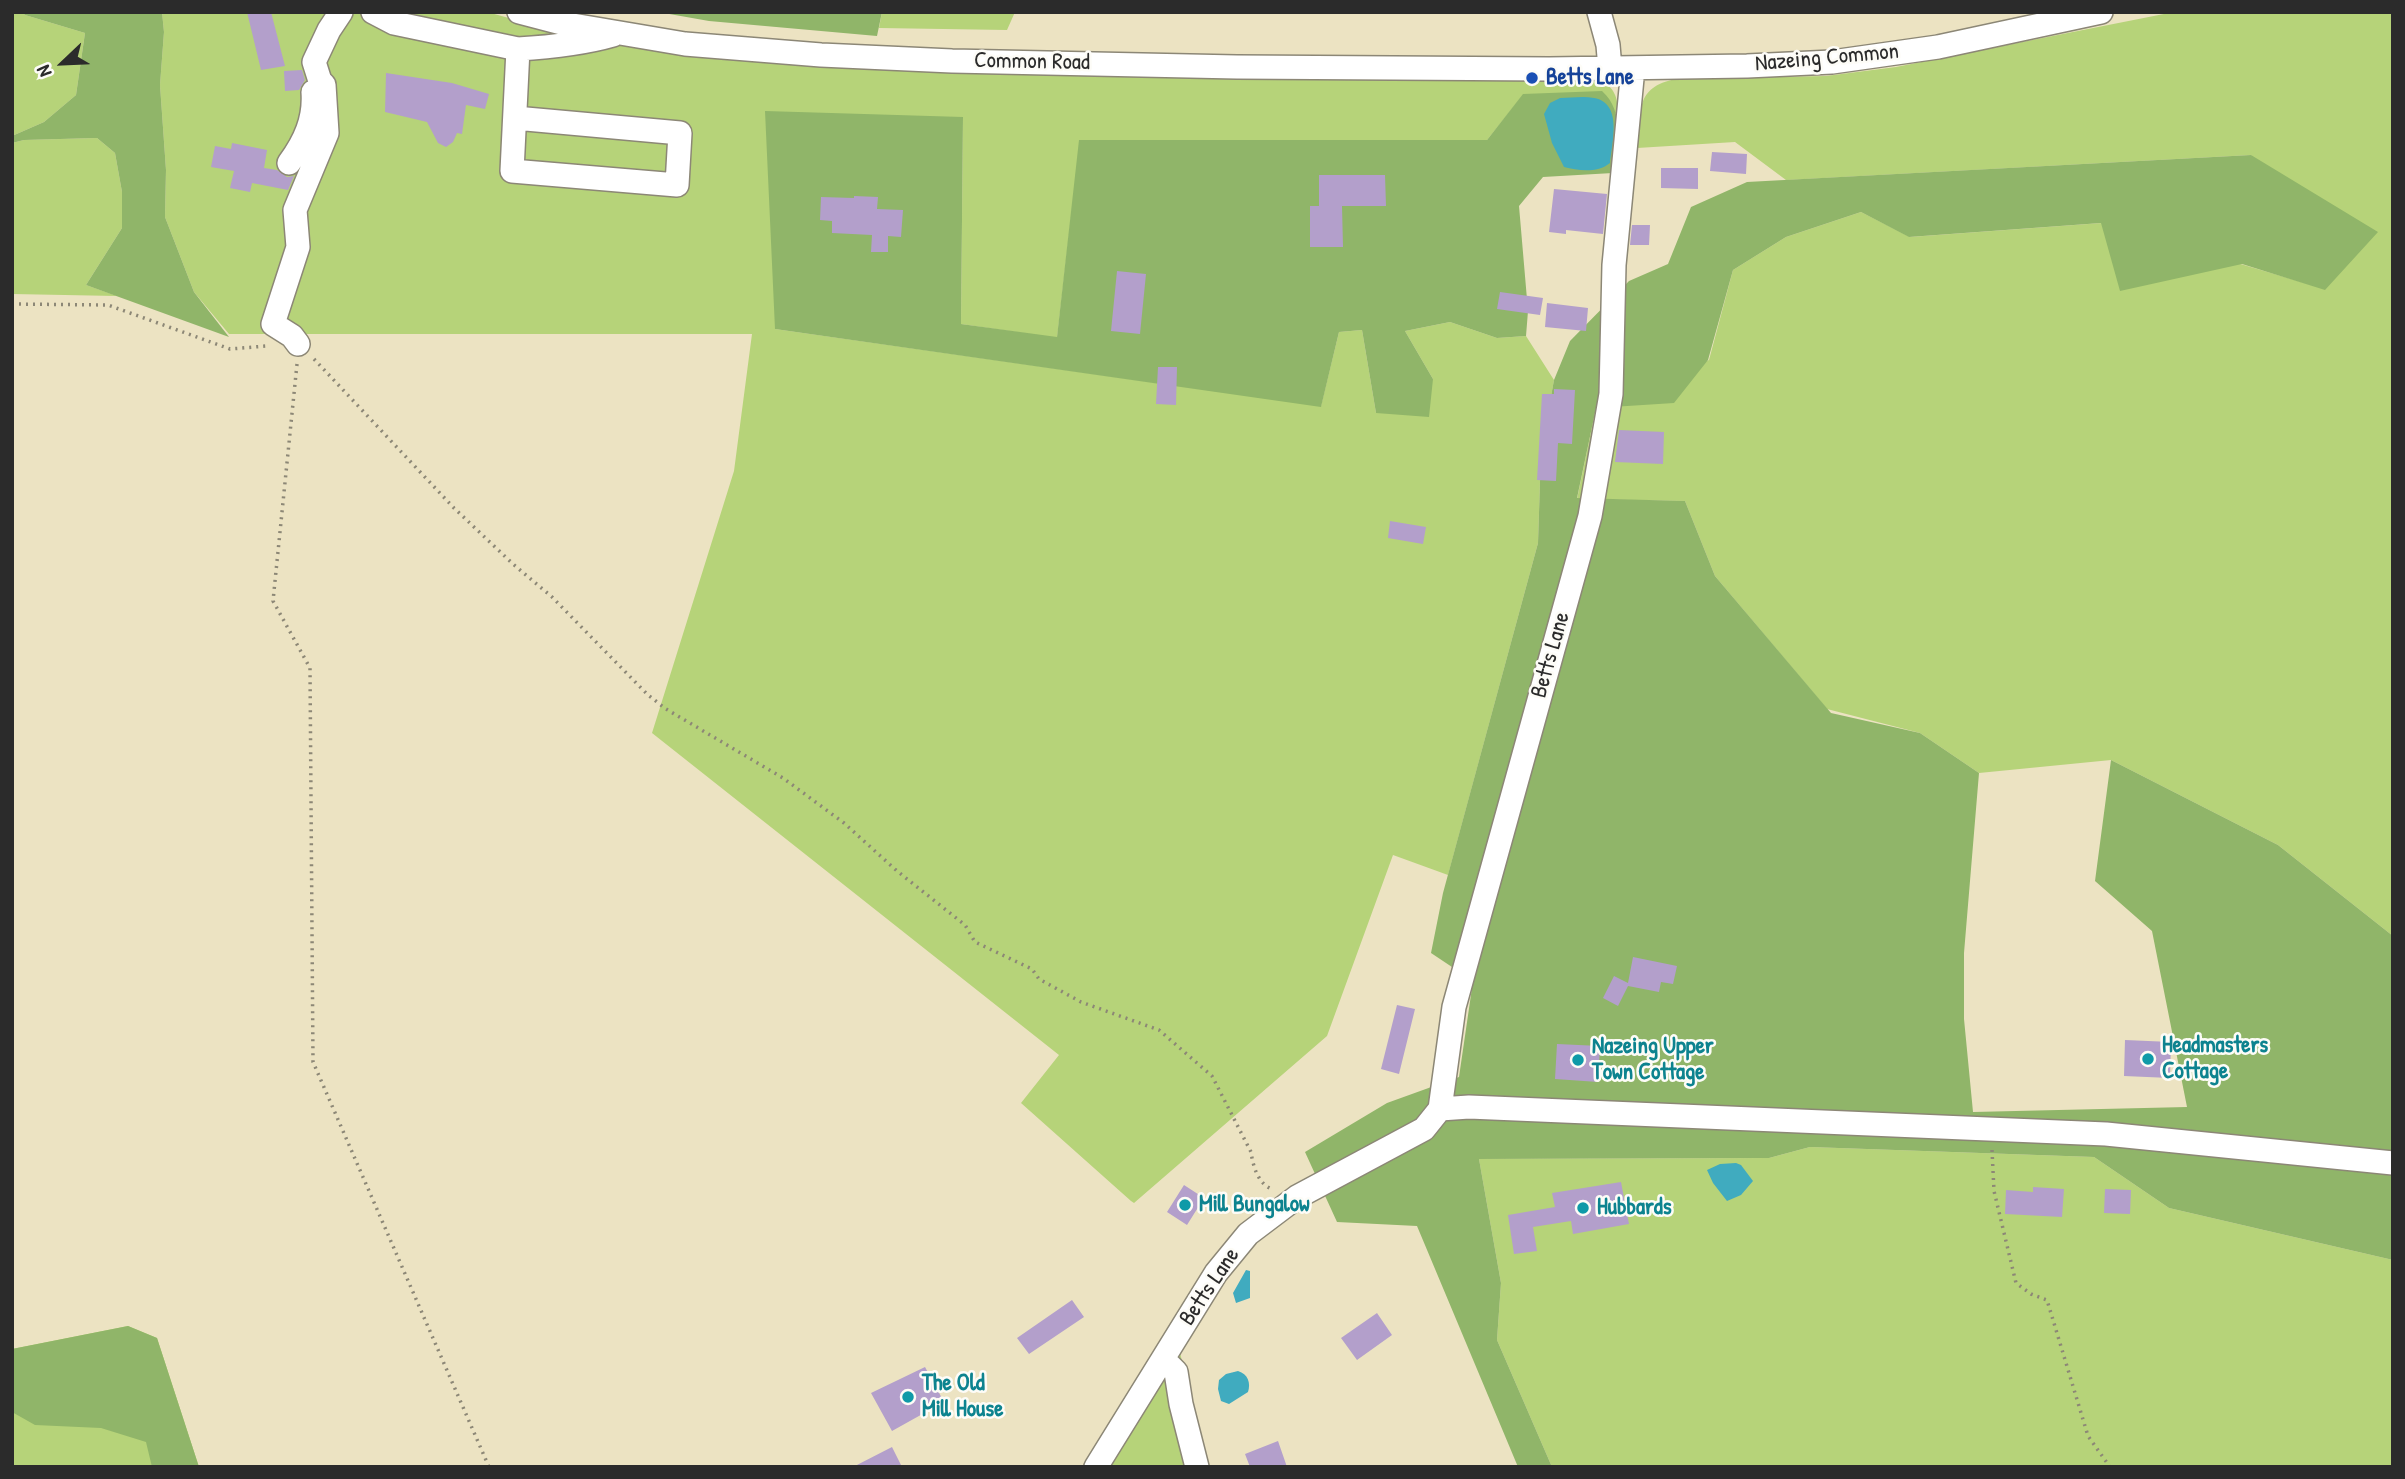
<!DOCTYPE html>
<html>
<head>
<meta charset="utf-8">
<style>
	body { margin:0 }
	#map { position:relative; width:2405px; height:1479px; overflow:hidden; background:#ece3c2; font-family:"Patrick Hand",sans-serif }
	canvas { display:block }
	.frame { position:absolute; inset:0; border:14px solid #2b2b2b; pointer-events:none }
	.north { position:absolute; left:28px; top:28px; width:70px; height:70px; -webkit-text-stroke:5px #fdfcf7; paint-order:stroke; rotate:247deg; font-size:19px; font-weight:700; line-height:28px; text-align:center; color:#2b2b2b }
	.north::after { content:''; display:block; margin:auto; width:24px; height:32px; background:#2b2b2b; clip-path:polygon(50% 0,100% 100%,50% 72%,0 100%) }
</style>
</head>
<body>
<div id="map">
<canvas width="2405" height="1479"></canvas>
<div class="frame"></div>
<div class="north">N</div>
</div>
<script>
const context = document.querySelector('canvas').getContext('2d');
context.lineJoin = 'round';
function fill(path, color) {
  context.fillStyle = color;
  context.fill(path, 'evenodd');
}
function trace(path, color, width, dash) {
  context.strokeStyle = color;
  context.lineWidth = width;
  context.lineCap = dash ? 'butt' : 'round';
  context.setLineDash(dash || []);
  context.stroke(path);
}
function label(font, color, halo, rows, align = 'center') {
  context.font = font + ' "Patrick Hand",sans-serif';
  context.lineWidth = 5;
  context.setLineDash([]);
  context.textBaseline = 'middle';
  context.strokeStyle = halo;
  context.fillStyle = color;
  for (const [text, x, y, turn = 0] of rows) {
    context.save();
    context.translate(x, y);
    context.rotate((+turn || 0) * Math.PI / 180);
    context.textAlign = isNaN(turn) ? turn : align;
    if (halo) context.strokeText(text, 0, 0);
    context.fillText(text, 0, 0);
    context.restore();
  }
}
fill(new Path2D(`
	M12 12H22L25 15 85 33 76 95 44 122 12 136Z
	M162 12H487L527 23 737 58 834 67 1053 74 1599 80C1615 87 1618 98 1618 114L1524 94 1487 140H1080L1057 338 961 324 963 117 775 329 1321 406 1339 332 1362 330 1376 413 1433 379 1405 331 1450 322 1497 338 1526 336 1554 380 1541 451 1538 543 1448 875 1393 855 1327 1036 1134 1203 1131 1201 1021 1103 1059 1055 652 733 734 471 752 334H229L194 292 165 217 166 170 160 85 164 32Z
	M882 12H1015L1007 30 879 28Z
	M2174 12H2393V936L2278 845 2111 760 1979 773 1920 733 1827 709 1715 576 1685 501 1577 499 1596 408 1709 360 1733 270 1786 237 1861 212 1910 237 2102 223 2325 289 2251 155 1786 180 1735 142 1637 148C1641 113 1634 87 1676 79L1826 76 1896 67Z
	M97 138 115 153 122 192V228L86 285 117 296 12 294V143L24 140Z
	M1810 1147 2094 1157 2169 1208 2393 1260V1467H1552L1497 1340 1501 1283 1479 1159 1769 1158Z
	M128 1326 157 1338 199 1467H12V1349Z
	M1177 1340 1207 1467H1096Z`), '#b6d379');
fill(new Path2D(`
	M22 12H162L164 32 160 85 166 170 165 217 194 292 229 337 86 285 122 228V192L115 153 97 138 24 140 12 143V136L44 122 76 95 85 33 25 15Z
	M658 12H882L877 36 709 21Z
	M1602 91C1626 113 1616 143 1613 173L1543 177 1519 206 1528 311 1526 336 1497 338 1450 322 1405 331 1433 379 1429 417 1376 413 1362 330 1339 332 1321 407 775 329 765 111 963 117 961 324 1057 337 1079 140H1487L1523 94Z
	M2251 155 2378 232 2325 290 2242 264 2120 291 2101 223 1909 237 1861 212 1786 237 1733 270 1708 360 1674 403 1596 408 1577 498 1685 501 1715 576 1831 713 1920 733 1979 773 1964 953V1019L1973 1112 2187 1107 2152 931 2095 881 2111 760 2278 845 2393 936V1260L2169 1208 2094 1157 1810 1147 1769 1158 1479 1159 1501 1283 1497 1340 1552 1467H1518L1417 1226 1337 1222 1305 1152 1387 1103 1459 1077 1473 981 1431 953 1443 893 1538 543 1541 451 1554 380 1570 341 1629 281 1668 264 1691 207 1747 182Z
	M128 1326 157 1338 199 1467H152L146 1442 101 1428 35 1425 12 1412V1349Z`), '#90b569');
fill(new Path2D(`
	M1560 98C1571 98 1583 96 1594 98 1623 103 1612 143 1610 163 1598 173 1579 171 1564 167L1552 143 1544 114 1550 103Z
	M1736 1163 1741 1165 1753 1181 1741 1195 1727 1201 1713 1183 1707 1170 1720 1164Z
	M1246 1270 1250 1271V1298L1236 1303 1233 1293Z
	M1238 1371C1248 1374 1251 1383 1248 1392L1229 1404 1221 1401 1218 1389 1219 1380 1226 1374Z`), '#40abbf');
fill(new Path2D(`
	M247 12H271L285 66 261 70Z
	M302 70 305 80 299 90 285 91 284 71Z
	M386 73 452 83 489 94 485 109 466 105 462 134 457 133 453 142 446 147 438 143 427 122 385 112Z
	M232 143 267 150 264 168 277 170 287 177 294 176 288 190 252 183 250 192 230 188 234 171 211 167 215 146 231 149Z
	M1712 152 1747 154 1746 174 1710 171Z
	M1661 168H1698V189L1661 188Z
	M1319 175H1385L1386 206H1342L1343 247H1310V206H1319Z
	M1554 189 1607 194 1603 234 1566 230V234L1549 232Z
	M854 196 878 197 877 209 903 210 901 237 888 236V252H871L872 235 832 233V221L820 220 821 197 854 198Z
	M1632 225H1650L1649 245H1630Z
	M1117 271 1146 274 1140 334 1111 331Z
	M1500 292 1543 298 1540 315 1497 309Z
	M1547 303 1588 308 1586 331 1545 327Z
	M1158 367H1177L1176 405 1156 404Z
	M1554 389 1575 390 1572 444 1558 443 1556 481 1537 480 1542 394H1554Z
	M1619 430 1664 432 1663 464 1615 462Z
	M1390 521 1426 527 1423 544 1388 538Z
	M1633 957 1677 966 1673 984 1661 982 1659 992 1628 986 1618 1006 1603 998 1614 976 1628 983Z
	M1397 1005 1415 1009 1399 1074 1381 1069Z
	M2125 1040 2171 1042 2170 1078 2124 1076Z
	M1557 1044 1600 1046 1598 1082 1555 1079Z
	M1621 1182 1629 1224 1573 1234 1571 1221 1533 1227 1537 1251 1514 1254 1508 1215 1555 1207 1552 1193Z
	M1184 1185 1204 1198 1187 1225 1167 1212Z
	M2033 1187 2064 1189 2062 1217 2005 1214 2006 1190 2033 1192Z
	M2105 1189 2131 1190 2130 1214 2104 1213Z
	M1072 1300 1084 1317 1029 1354 1017 1338Z
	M1377 1313 1392 1335 1357 1360 1341 1338Z
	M925 1367 944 1402 892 1431 871 1393Z
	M1278 1441 1287 1467H1250L1245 1454Z
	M892 1447 902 1467H853Z`), '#b39fcb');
const minor = new Path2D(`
	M373 12 394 23 518 49 512 171 677 185 680 133 515 118
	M519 12 561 23 685 44 821 55 952 61 1237 67 1549 69 1747 66 1832 62 1938 47 2101 12
	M1599 12 1608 45 1610 69
	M518 49C551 47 582 44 613 35
	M289 163C305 141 315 119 313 92
	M298 344 292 336 273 324 298 247 295 210 327 133 324 85 320 81 314 62 329 30 341 12
	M1440 1109 1469 1107 2106 1134 2393 1163
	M1163 1359 1176 1372 1181 1404 1197 1467
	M1096 1467 1216 1273 1248 1234 1297 1197 1424 1129 1440 1109 1454 1007 1590 516 1611 394 1614 265 1633 68`);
trace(minor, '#8c8776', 26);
trace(new Path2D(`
	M12 304 108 305 230 349 266 346
	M314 359 454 508 513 564 552 597 648 695 666 709 783 778 844 823 897 871 965 925 975 942 1032 969 1039 979 1081 1002 1159 1030 1212 1076 1251 1152C1253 1166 1258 1184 1272 1189
	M297 364 273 601 310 668 313 1062 489 1467
	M1992 1150 1994 1191 2016 1283 2031 1294 2047 1300 2088 1436 2110 1467`), '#8c8776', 3.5, [2, 5]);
trace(minor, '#fff', 23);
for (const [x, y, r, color] of [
	[1532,78,7,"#1a4fb4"],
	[2148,1059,7,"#0f9aa8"],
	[1578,1060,7,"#0f9aa8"],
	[1185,1205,7,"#0f9aa8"],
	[1583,1208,7,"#0f9aa8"],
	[908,1397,7,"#0f9aa8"]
]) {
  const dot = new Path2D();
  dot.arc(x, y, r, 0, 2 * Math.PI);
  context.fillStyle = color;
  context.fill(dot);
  trace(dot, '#fdfcf7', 2.5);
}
label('23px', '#2b2b2b', '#fdfcf7', [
	["Nazeing Common",1827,58,-5],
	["Common Road",1032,62,1],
	["Betts Lane",1551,655,-74],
	["Betts Lane",1210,1287,-56]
]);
label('bold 23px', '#164399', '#fdfcf7', [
	["Betts Lane",1546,78]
], 'left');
label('bold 23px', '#0d838f', '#fdfcf7', [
	["Headmasters",2162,1046],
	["Cottage",2162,1072],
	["Nazeing Upper",1592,1047],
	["Town Cottage",1592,1073],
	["Mill Bungalow",1199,1205],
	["Hubbards",1597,1208],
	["The Old",922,1384],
	["Mill House",922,1410]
], 'left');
</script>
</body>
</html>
